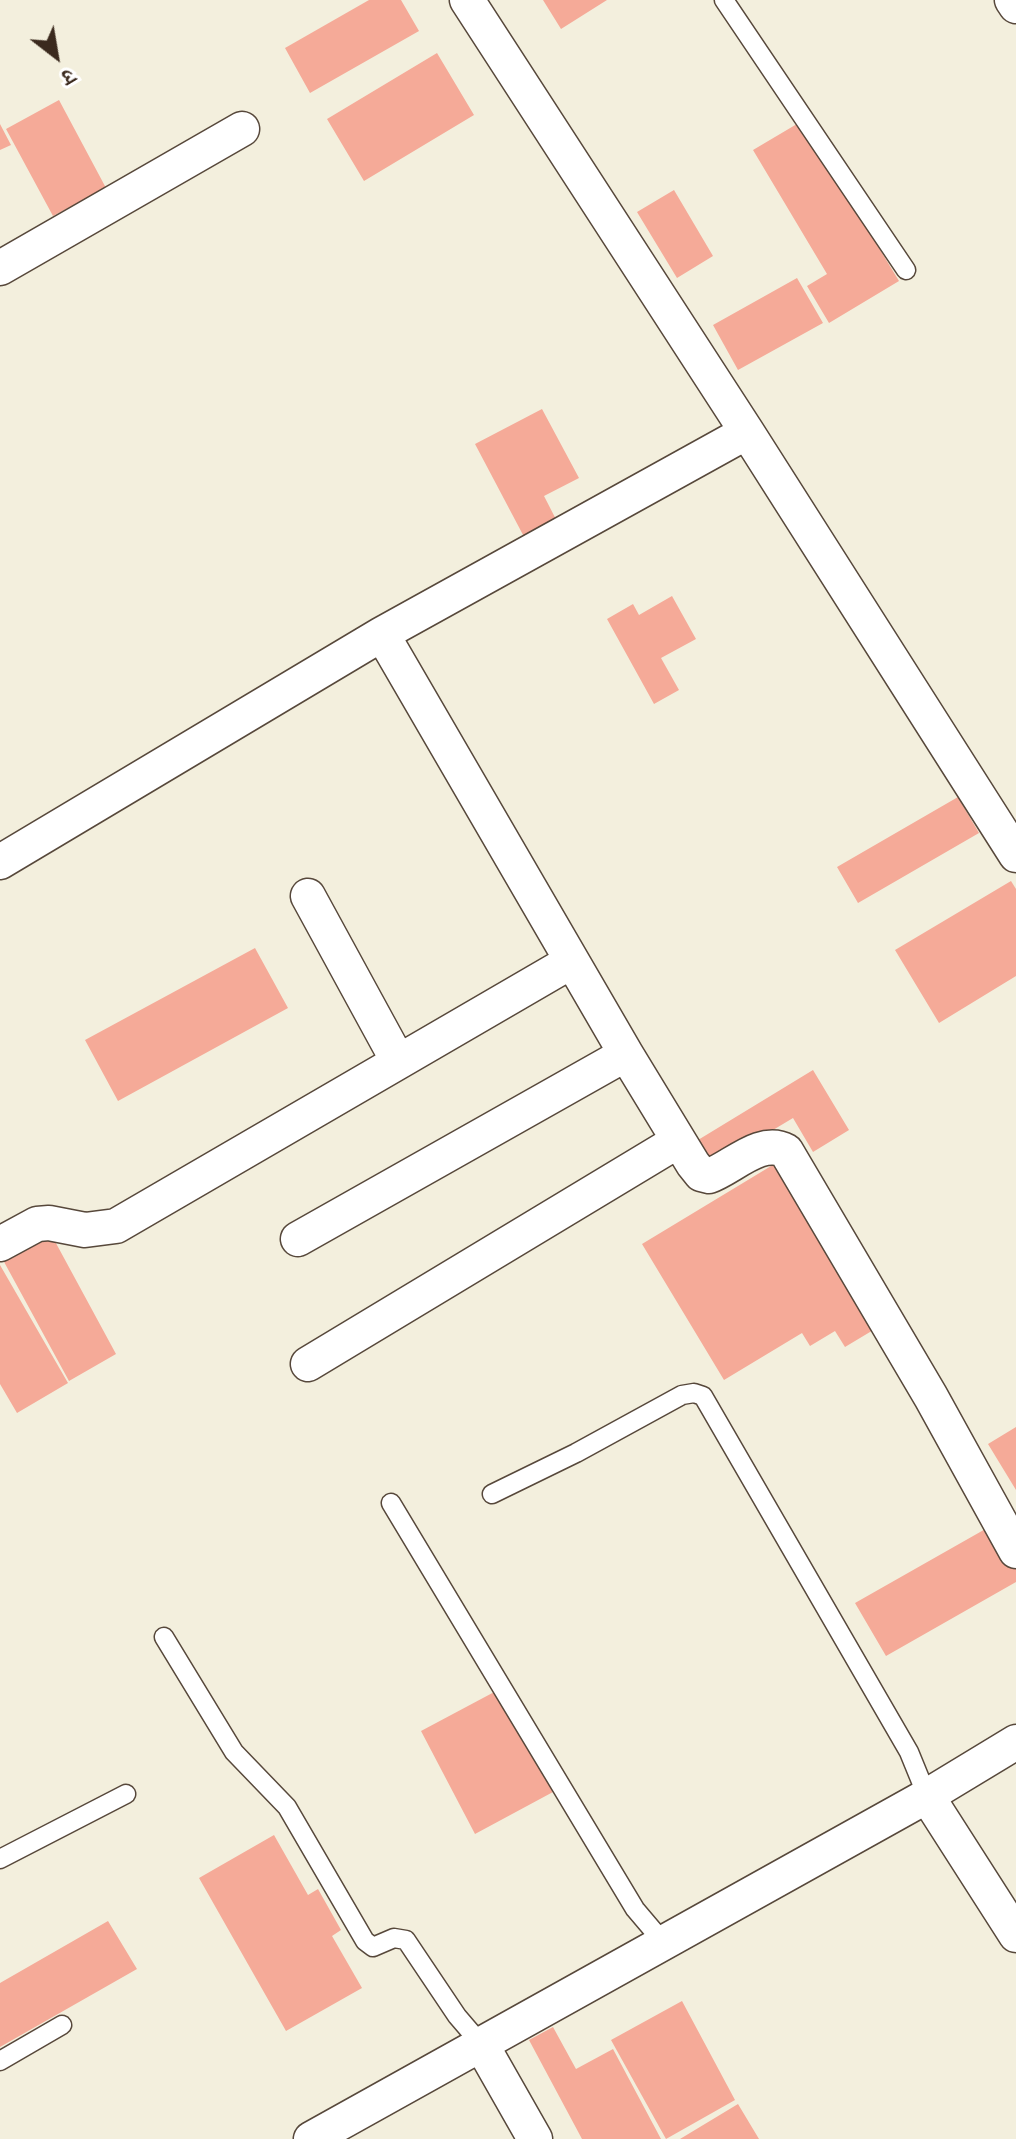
<!DOCTYPE html>
<html>
<head>
<meta charset="utf-8">
<style>
	body { margin:0 }
	#map { position:relative; width:1016px; height:2139px; overflow:hidden; background:#f3efdd; font-family:"EB Garamond","Noto Serif Devanagari",serif }
	canvas { display:block }
	.north { position:absolute; left:16px; top:16px; width:80px; height:80px; -webkit-text-stroke:6px #fff; paint-order:stroke; rotate:149deg; font-size:22px; font-weight:700; line-height:32px; text-align:center; color:#3b2a1e }
	.north::after { content:''; display:block; margin:auto; width:28px; height:36px; background:#3b2a1e; clip-path:polygon(50% 0,100% 100%,50% 72%,0 100%) }
</style>
</head>
<body>
<div id="map">
<canvas width="1016" height="2139"></canvas>
<div class="north">उ</div>
</div>
<script>
const context = document.querySelector('canvas').getContext('2d');
context.lineJoin = 'round';
function fill(path, color) {
  context.fillStyle = color;
  context.fill(path, 'evenodd');
}
function trace(path, color, width, dash) {
  context.strokeStyle = color;
  context.lineWidth = width;
  context.lineCap = dash ? 'butt' : 'round';
  context.setLineDash(dash || []);
  context.stroke(path);
}
fill(new Path2D(`
	M369 0H401L419 31 310 93 285 48Z
	M543 0H607L561 29Z
	M437 53 474 115 364 181 327 119Z
	M59 100 106 188 53 216 6 129Z
	M802 121 899 281 829 323 807 286 827 274 753 150Z
	M0 124 11 145 0 150Z
	M674 190 713 256 677 278 637 212Z
	M797 278 823 323 738 370 713 325Z
	M542 409 579 478 544 496 563 533 531 550 475 444Z
	M672 596 696 639 661 658 679 690 654 704 607 619 633 604 639 615Z
	M958 797 979 833 858 903 837 867Z
	M1011 881 1016 889V976L939 1023 895 950Z
	M255 948 288 1008 118 1101 85 1040Z
	M813 1070 849 1130 813 1152 793 1118 713 1166 698 1140Z
	M781 1160 880 1326 845 1347 835 1331 810 1346 802 1333 724 1380 642 1244Z
	M51 1234 116 1354 69 1381 3 1260Z
	M0 1265 68 1383 17 1413 0 1384Z
	M1016 1427V1490L988 1444Z
	M996 1523 1016 1558V1582L886 1656 855 1603Z
	M498 1690 553 1792 475 1834 421 1731Z
	M274 1835 308 1895 318 1889 341 1930 332 1936 362 1988 286 2031 199 1878Z
	M108 1921 137 1969 0 2047V1983Z
	M682 2001 735 2100 666 2139 611 2040Z
	M553 2027 576 2069 613 2049 661 2139H582L529 2040Z
	M738 2104 759 2139H680Z`), '#f5aa98');
const service = new Path2D(`
	M724 0 906 270
	M492 1494 576 1453 682 1395 694 1393 703 1396 909 1752 927 1796
	M391 1503 635 1909 663 1942
	M164 1637 234 1752 287 1807 365 1941 373 1947 394 1938 406 1940 457 2016 481 2044
	M0 1859 126 1794
	M0 2061 62 2025`);
const minor = new Path2D(`
	M467 0 747 432 1016 855
	M1012 0 1016 6
	M0 268 242 129
	M382 634 747 432
	M0 862 382 634 626 1054 693 1164 701 1174 709 1176C732 1168 761 1137 786 1151L931 1397 1016 1551
	M308 896 398 1061
	M298 1239 626 1054
	M0 1244 37 1224 49 1223 85 1230 116 1226 572 961
	M308 1364 678 1141
	M927 1796 1016 1935
	M481 2044 535 2139
	M311 2139 927 1796 1016 1742`);
trace(service, '#57483b', 21);
trace(minor, '#57483b', 37);
trace(service, '#fff', 18);
trace(minor, '#fff', 34);
</script>
</body>
</html>
